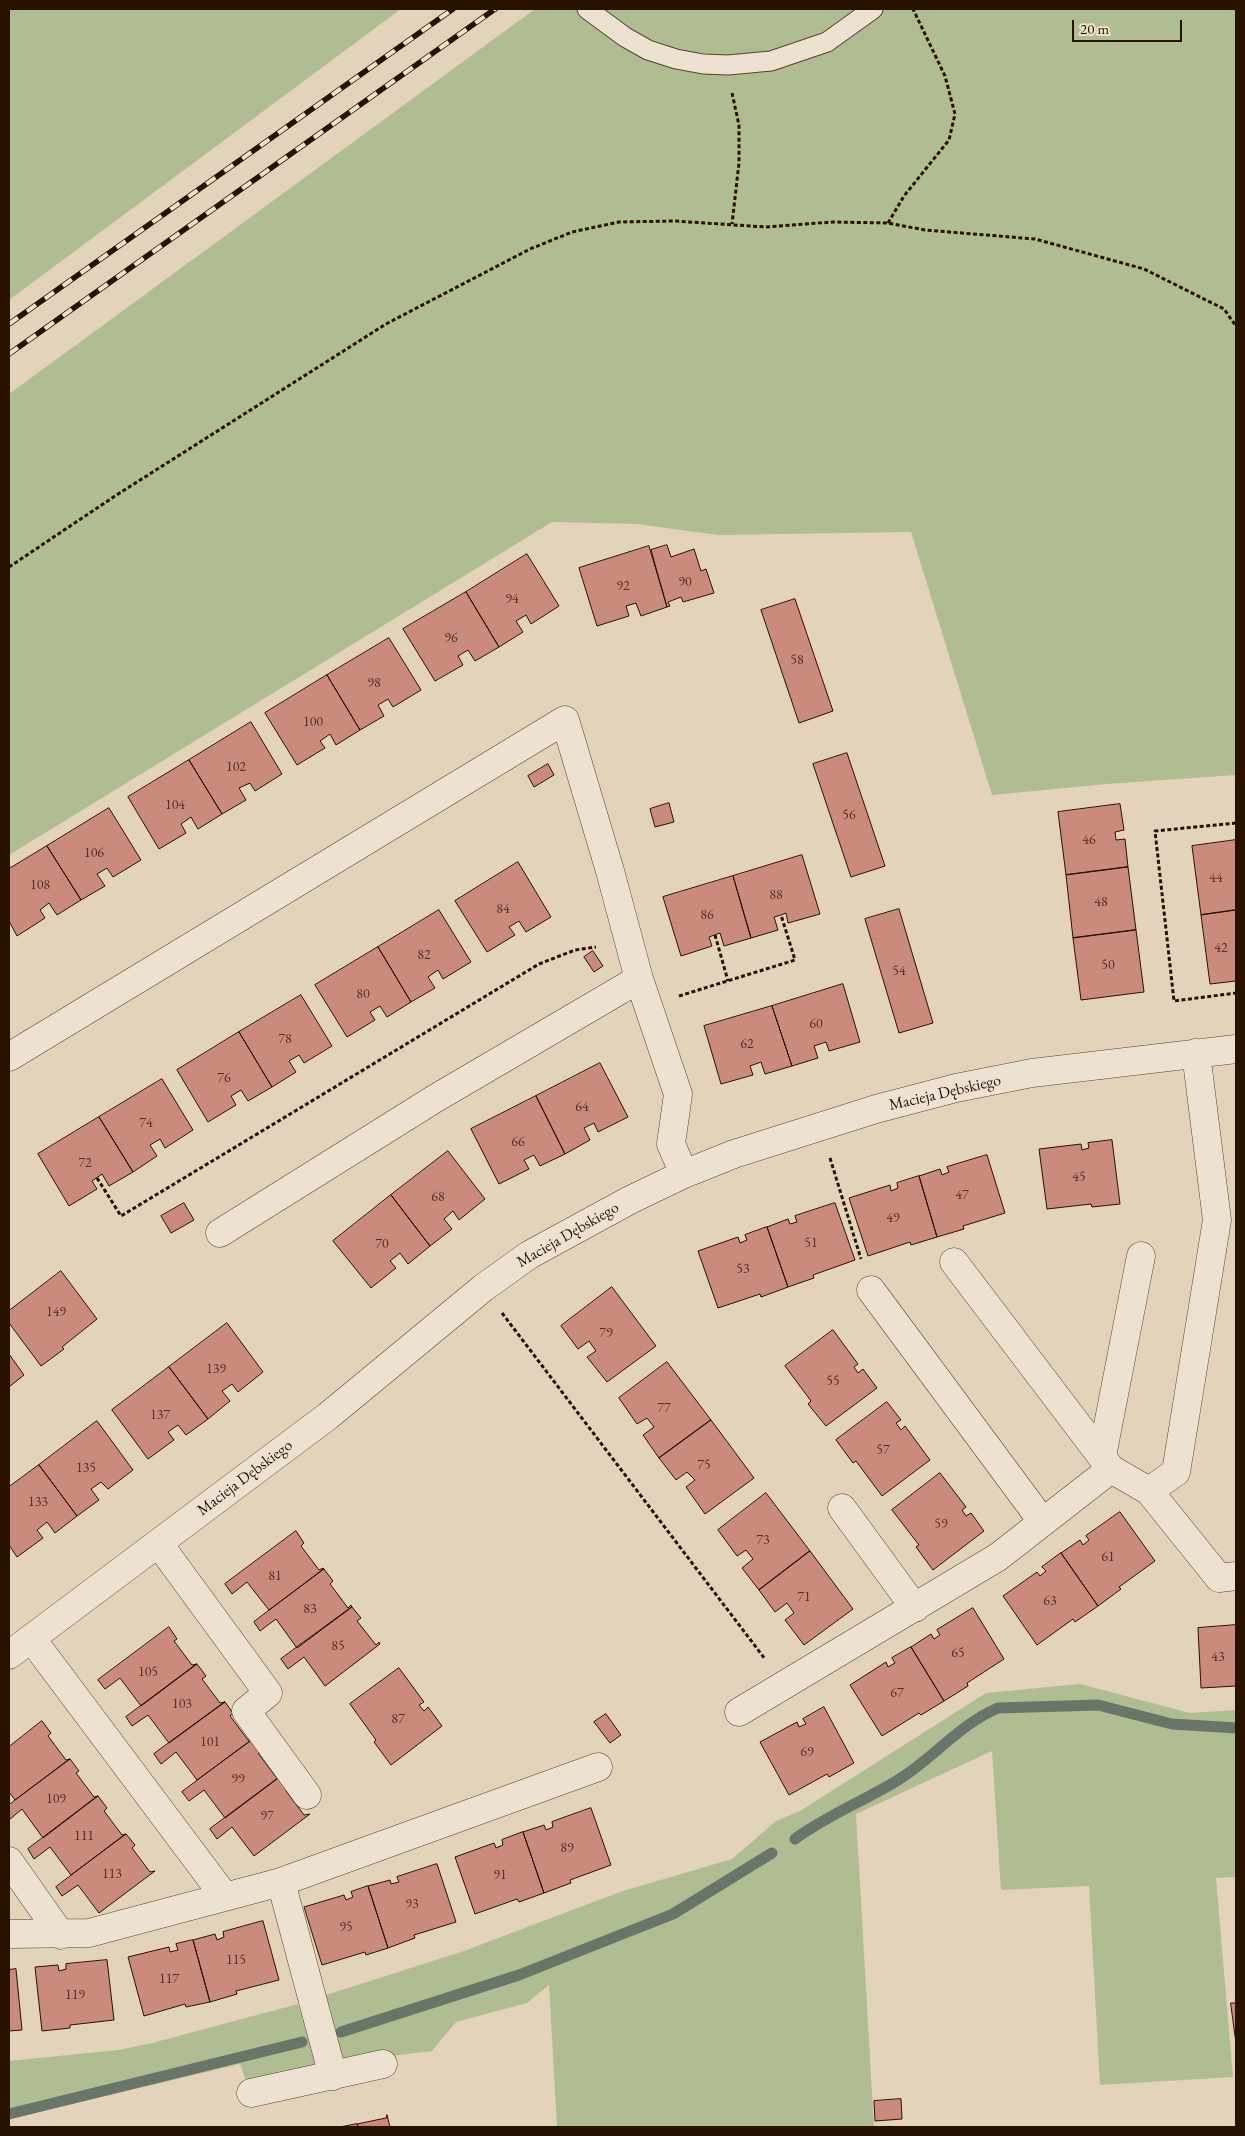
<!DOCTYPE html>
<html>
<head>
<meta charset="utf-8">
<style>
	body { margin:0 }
	#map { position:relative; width:1245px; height:2136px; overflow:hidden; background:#e3d3ba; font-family:"EB Garamond",serif }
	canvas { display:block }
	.frame { position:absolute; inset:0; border:10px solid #291100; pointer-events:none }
	.scale { position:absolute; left:1072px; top:20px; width:110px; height:22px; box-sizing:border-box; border:2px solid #291100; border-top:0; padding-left:6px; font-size:15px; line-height:18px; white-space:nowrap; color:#291100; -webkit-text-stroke:4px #ede2d2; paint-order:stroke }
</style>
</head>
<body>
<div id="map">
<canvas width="1245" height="2136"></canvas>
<div class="frame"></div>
<div class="scale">20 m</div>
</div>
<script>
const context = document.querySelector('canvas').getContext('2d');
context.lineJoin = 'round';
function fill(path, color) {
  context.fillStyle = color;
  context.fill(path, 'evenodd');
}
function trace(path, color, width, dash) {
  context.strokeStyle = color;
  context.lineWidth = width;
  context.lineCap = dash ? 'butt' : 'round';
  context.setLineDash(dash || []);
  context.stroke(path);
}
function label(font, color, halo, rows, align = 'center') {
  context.font = font + ' "EB Garamond",serif';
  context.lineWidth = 4;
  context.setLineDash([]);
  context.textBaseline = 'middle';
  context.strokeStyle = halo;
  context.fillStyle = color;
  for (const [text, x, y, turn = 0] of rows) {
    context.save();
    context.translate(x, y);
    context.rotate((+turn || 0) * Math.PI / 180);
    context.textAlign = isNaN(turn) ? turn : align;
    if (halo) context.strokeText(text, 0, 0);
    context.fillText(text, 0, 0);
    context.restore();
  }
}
fill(new Path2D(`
	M9 9H401L9 300Z
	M535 9H1236V775L1106 784 992 795 911 532 718 535 637 524 552 522 9 855V394Z
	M1080 1684 1190 1713 1236 1710V1877L1216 1878 1233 2077 1100 2085 1089 1886 1001 1890 992 1751 856 1814 874 2127H557L549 1985 527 2003 456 2022 432 2051 340 2062 323 1996 464 1951 620 1892 732 1859 776 1821 800 1811 986 1693Z
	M298 2004 317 2068 248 2087 240 2064 9 2119V2061L118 2050 152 2043Z`), '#b0bd92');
trace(new Path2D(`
	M795 1839C828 1815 864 1801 898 1780 933 1759 958 1725 998 1708L1098 1705 1172 1724 1236 1728
	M341 2032 519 1975 673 1914 772 1853
	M9 2114 302 2042`), '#6a756a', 11);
const building = new Path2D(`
	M667 545 671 557 694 549 701 571 706 569 714 593 683 602 681 597 668 602 670 606 667 607 651 550Z
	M649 546 667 607 641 616 636 603 626 606 629 616 597 626 579 568Z
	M527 554 559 606 531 624 526 615 516 621 523 632 499 647 466 592Z
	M466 592 499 647 475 661 468 650 458 656 463 665 435 681 403 629Z
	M795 599 833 711 799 723 761 610Z
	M389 638 421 690 393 707 388 699 378 705 384 716 360 730 327 675Z
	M327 675 360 730 336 745 330 734 320 741 325 748 297 765 265 713Z
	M251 722 282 774 255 791 250 783 239 788 246 800 222 814 189 760Z
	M847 753 885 866 851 877 813 764Z
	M189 760 222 814 198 829 191 817 181 824 186 833 159 849 128 797Z
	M548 764 554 775 534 787 528 776Z
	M669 803 674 822 655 827 650 809Z
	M1120 804 1124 830 1115 832 1116 840 1125 839 1128 867 1066 875 1058 812Z
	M109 808 141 860 113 877 107 868 97 874 105 886 81 900 47 846Z
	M1236 840V910L1201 915 1192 846Z
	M47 846 81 900 57 915 49 903 40 910 45 918 17 936 9 921V869Z
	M802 855 820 914 788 923 786 913 781 915 774 917 778 930 751 938 733 876Z
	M518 862 551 917 526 932 519 921 509 927 515 935 487 952 455 901Z
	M1128 867 1136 930 1073 938 1066 875Z
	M733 876 751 938 724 946 720 933 709 937 712 946 681 956 663 897Z
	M899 909 933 1023 899 1033 865 919Z
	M439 910 471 962 443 979 438 970 428 977 435 988 411 1002 378 947Z
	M1236 910V981L1210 984 1201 915Z
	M1136 930 1144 992 1081 1000 1073 938Z
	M378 947 411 1002 387 1017 380 1006 370 1012 375 1020 347 1037 315 985Z
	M593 951 603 966 594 972 584 957Z
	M843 984 860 1042 829 1051 826 1042 814 1046 818 1058 792 1066 772 1006Z
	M301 995 332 1046 304 1063 299 1055 289 1061 296 1072 272 1087 239 1032Z
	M772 1006 792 1066 765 1074 761 1062 750 1066 753 1075 721 1084 704 1026Z
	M239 1032 272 1087 248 1101 241 1090 231 1096 236 1105 208 1122 177 1070Z
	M600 1063 628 1117 598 1132 594 1123 584 1128 590 1140 565 1154 536 1096Z
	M162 1079 193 1130 165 1148 160 1139 150 1145 157 1156 133 1172 99 1117Z
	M536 1096 565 1154 540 1166 534 1155 524 1160 529 1169 499 1184 471 1129Z
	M99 1117 133 1172 109 1186 102 1174 92 1181 97 1189 69 1206 38 1154Z
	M1112 1140 1120 1204 1092 1207 1091 1204 1047 1209 1039 1149 1081 1144 1082 1150 1089 1148 1088 1143Z
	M448 1151 485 1199 459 1220 453 1211 444 1219 452 1229 430 1246 391 1195Z
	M987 1155 1005 1213 963 1226 964 1229 937 1237 919 1176 940 1169 942 1175 949 1172 947 1167Z
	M919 1176 937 1237 911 1245 910 1242 868 1256 849 1198 890 1185 891 1191 898 1188 897 1183Z
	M391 1195 430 1246 408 1264 400 1253 390 1261 396 1268 371 1288 333 1241Z
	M184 1203 194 1220 171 1233 161 1216Z
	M835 1203 855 1260 813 1275 814 1278 788 1287 767 1227 788 1219 790 1224 797 1222 795 1216Z
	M767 1227 788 1287 761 1297 760 1294 718 1308 698 1251 738 1237 740 1243 747 1240 745 1235Z
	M61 1271 97 1319 62 1347 64 1349 41 1366 9 1323V1311Z
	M612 1287 656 1346 607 1382 587 1357 596 1351 589 1341 578 1349 561 1326Z
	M227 1323 263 1372 238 1392 232 1384 222 1391 230 1401 208 1419 169 1367Z
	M833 1330 858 1364 854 1367 858 1373 863 1369 877 1388 826 1426 808 1404 811 1401 785 1366Z
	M9 1354 24 1375 9 1387Z
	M667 1362 711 1420 659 1458 643 1435 654 1427 647 1418 637 1424 619 1398Z
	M169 1367 208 1419 186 1435 178 1425 168 1432 174 1440 148 1459 112 1410Z
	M887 1402 901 1420 896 1423 901 1430 905 1426 930 1460 882 1496 856 1461 853 1463 836 1440Z
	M711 1420 754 1478 705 1514 686 1487 695 1480 687 1472 676 1480 659 1458Z
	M97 1421 133 1470 108 1489 101 1482 91 1489 99 1500 77 1516 39 1465Z
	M39 1465 77 1516 55 1533 47 1522 37 1530 43 1538 17 1557 9 1545V1487Z
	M940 1473 966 1507 962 1510 966 1516 971 1513 984 1531 933 1570 916 1547 919 1545 892 1510Z
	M766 1493 810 1551 759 1590 742 1568 753 1559 746 1550 737 1556 718 1530Z
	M1120 1512 1155 1561 1119 1587 1121 1589 1098 1606 1061 1553 1080 1540 1083 1545 1089 1540 1086 1536Z
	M296 1531 304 1543 301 1546 319 1570 323 1568 324 1569 269 1610 247 1582 232 1594 225 1584Z
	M810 1551 853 1609 804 1645 785 1620 794 1613 787 1603 775 1612 759 1590Z
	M1061 1553 1098 1606 1075 1622 1073 1619 1037 1645 1003 1596 1037 1572 1040 1576 1046 1571 1042 1567Z
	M324 1569 333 1581 330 1584 348 1608 351 1605 352 1607 297 1648 276 1619 260 1631 254 1622Z
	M352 1607 361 1618 357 1621 376 1645 379 1642 380 1644 325 1686 304 1657 288 1669 281 1659Z
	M973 1608 1004 1659 967 1683 968 1686 944 1701 911 1647 931 1634 934 1639 940 1635 937 1630Z
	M1236 1625V1686L1201 1688 1198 1628Z
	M169 1627 177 1639 174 1641 192 1665 197 1664 141 1706 120 1678 105 1689 98 1680Z
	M911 1647 944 1701 921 1715 919 1713 882 1736 850 1685 886 1662 888 1667 895 1663 892 1658Z
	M197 1664 206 1676 202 1679 220 1703 225 1702 169 1743 148 1715 132 1726 126 1717Z
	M399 1668 424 1702 419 1705 424 1711 428 1707 442 1726 391 1765 374 1742 376 1740 350 1704Z
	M225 1702 233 1713 230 1716 248 1740 253 1739 197 1780 176 1752 161 1764 154 1754Z
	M824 1707 854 1763 829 1777 827 1774 789 1795 760 1742 797 1722 799 1727 806 1724 803 1719Z
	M606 1714 621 1735 610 1743 594 1722Z
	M42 1721 51 1733 48 1736 66 1760 70 1759 15 1800 9 1792V1747Z
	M253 1739 261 1751 258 1753 276 1777 281 1776 225 1818 204 1790 189 1801 182 1792Z
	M70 1759 79 1771 76 1773 94 1797 98 1796 43 1838 22 1809 9 1820V1805Z
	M281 1776 289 1788 286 1791 304 1815 310 1814 254 1856 232 1827 217 1839 210 1829Z
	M98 1796 107 1808 104 1811 122 1835 126 1834 71 1875 50 1847 34 1859 28 1849Z
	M591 1808 611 1865 570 1880 571 1883 544 1893 523 1832 544 1825 546 1830 553 1827 552 1822Z
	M523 1832 544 1893 519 1902 517 1899 475 1914 455 1857 494 1843 496 1848 503 1845 502 1840Z
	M126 1834 135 1845 132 1848 150 1872 155 1871 99 1913 78 1885 62 1896 56 1887Z
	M437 1864 456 1922 414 1935 415 1938 388 1948 368 1886 390 1880 391 1884 399 1882 397 1877Z
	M368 1886 388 1948 366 1955 365 1952 322 1965 304 1907 344 1895 346 1900 353 1897 351 1892Z
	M263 1921 279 1980 236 1991 237 1994 210 2002 193 1940 215 1934 217 1940 224 1937 223 1932Z
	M193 1940 210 2002 186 2007 185 2004 144 2016 128 1957 169 1947 170 1952 178 1950 176 1944Z
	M107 1960 114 2020 70 2025V2028L42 2031 35 1967 58 1965 59 1971 66 1969V1964Z
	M16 1969 22 2030 9 2031V1970Z
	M1231 2003H1236V2043Z
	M901 2099 902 2119 875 2121 874 2101Z
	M387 2115 390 2127H358L357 2124 386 2118Z
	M357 2124 358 2127H340Z`);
fill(building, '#cb8b7c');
trace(building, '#291100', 1);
const lane = new Path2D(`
	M587 9 625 37 648 50 676 59 703 64 728 65 771 61 827 42 873 9`);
const street = new Path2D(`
	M9 1057 565 720 610 871 639 979
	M220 1233 436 1098 639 979 678 1094 671 1144 684 1174
	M954 1262 1111 1469
	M871 1290 1042 1521
	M1102 1456 1141 1256
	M1149 1491 1219 1578 1236 1576
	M842 1508 915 1608
	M159 1544 268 1693 246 1711 307 1795
	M31 1638 225 1897
	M9 1655 328 1416 483 1288 529 1255 630 1200 684 1174 734 1154 876 1109 956 1088 1032 1073 1236 1049
	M739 1712 998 1557 1111 1469 1149 1491 1176 1472 1217 1220 1196 1053
	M9 1861 61 1935
	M281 1882 333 2076
	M9 1934 89 1933 281 1882 598 1767
	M251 2093 383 2064`);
trace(lane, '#58422e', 21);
trace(street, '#58422e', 29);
trace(new Path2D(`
	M732 93 739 125V163L732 224
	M888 223 904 196 949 140 955 114 945 76 913 9
	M9 567 115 496 386 324 530 249 572 232 619 222 674 221 766 227 833 222 888 223 925 230 1035 239 1144 269 1224 309 1236 326
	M1236 823 1155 831 1174 1001 1236 993
	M715 935 728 981
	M679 996 795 960 781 915
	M830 1158 861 1259
	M97 1178 121 1216 539 964 575 950 596 947
	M502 1313 765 1659`), '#291100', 3, [4, 2.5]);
trace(lane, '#ede2d2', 19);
trace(street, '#ede2d2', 28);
const rail = new Path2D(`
	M9 324 453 9
	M9 354 495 9`);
trace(rail, '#291100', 5.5);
trace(rail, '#ede2d2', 4, [11]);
label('14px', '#52301f', null, [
	["90",685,582],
	["92",623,586],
	["94",512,599],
	["96",451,638],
	["58",797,660],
	["98",374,683],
	["100",313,722],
	["102",236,767],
	["104",175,805],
	["56",849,815],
	["46",1089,840],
	["106",94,853],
	["44",1216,878],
	["108",40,885],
	["88",776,895],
	["48",1101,902],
	["84",503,909],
	["86",707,915],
	["42",1221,948],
	["82",424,955],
	["50",1108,965],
	["54",899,971],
	["80",363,994],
	["60",816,1024],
	["78",285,1039],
	["62",747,1044],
	["76",224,1078],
	["64",582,1107],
	["74",146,1123],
	["66",518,1142],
	["72",85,1163],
	["45",1079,1177],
	["47",962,1195],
	["68",438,1197],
	["49",893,1218],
	["51",811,1243],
	["70",382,1244],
	["53",743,1269],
	["149",56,1312],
	["79",606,1333],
	["139",216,1369],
	["55",833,1381],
	["77",664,1408],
	["137",160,1415],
	["57",883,1450],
	["75",704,1465],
	["135",86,1468],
	["133",38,1502],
	["59",941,1524],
	["73",763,1540],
	["61",1108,1557],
	["81",275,1576],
	["71",804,1597],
	["63",1050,1601],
	["83",310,1609],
	["85",338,1646],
	["65",958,1653],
	["43",1218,1657],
	["105",148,1672],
	["67",897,1693],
	["103",182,1704],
	["87",398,1719],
	["101",210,1742],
	["69",807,1752],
	["99",238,1779],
	["109",56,1799],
	["97",267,1816],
	["111",84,1836],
	["89",567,1848],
	["113",112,1874],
	["91",500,1875],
	["93",412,1904],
	["95",346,1927],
	["115",236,1960],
	["117",169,1979],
	["119",75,1995]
]);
label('16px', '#291100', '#ede2d2', [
	["Macieja Dębskiego",945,1093,-13],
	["Macieja Dębskiego",568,1235,-30],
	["Macieja Dębskiego",245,1478,-37]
]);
</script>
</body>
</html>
